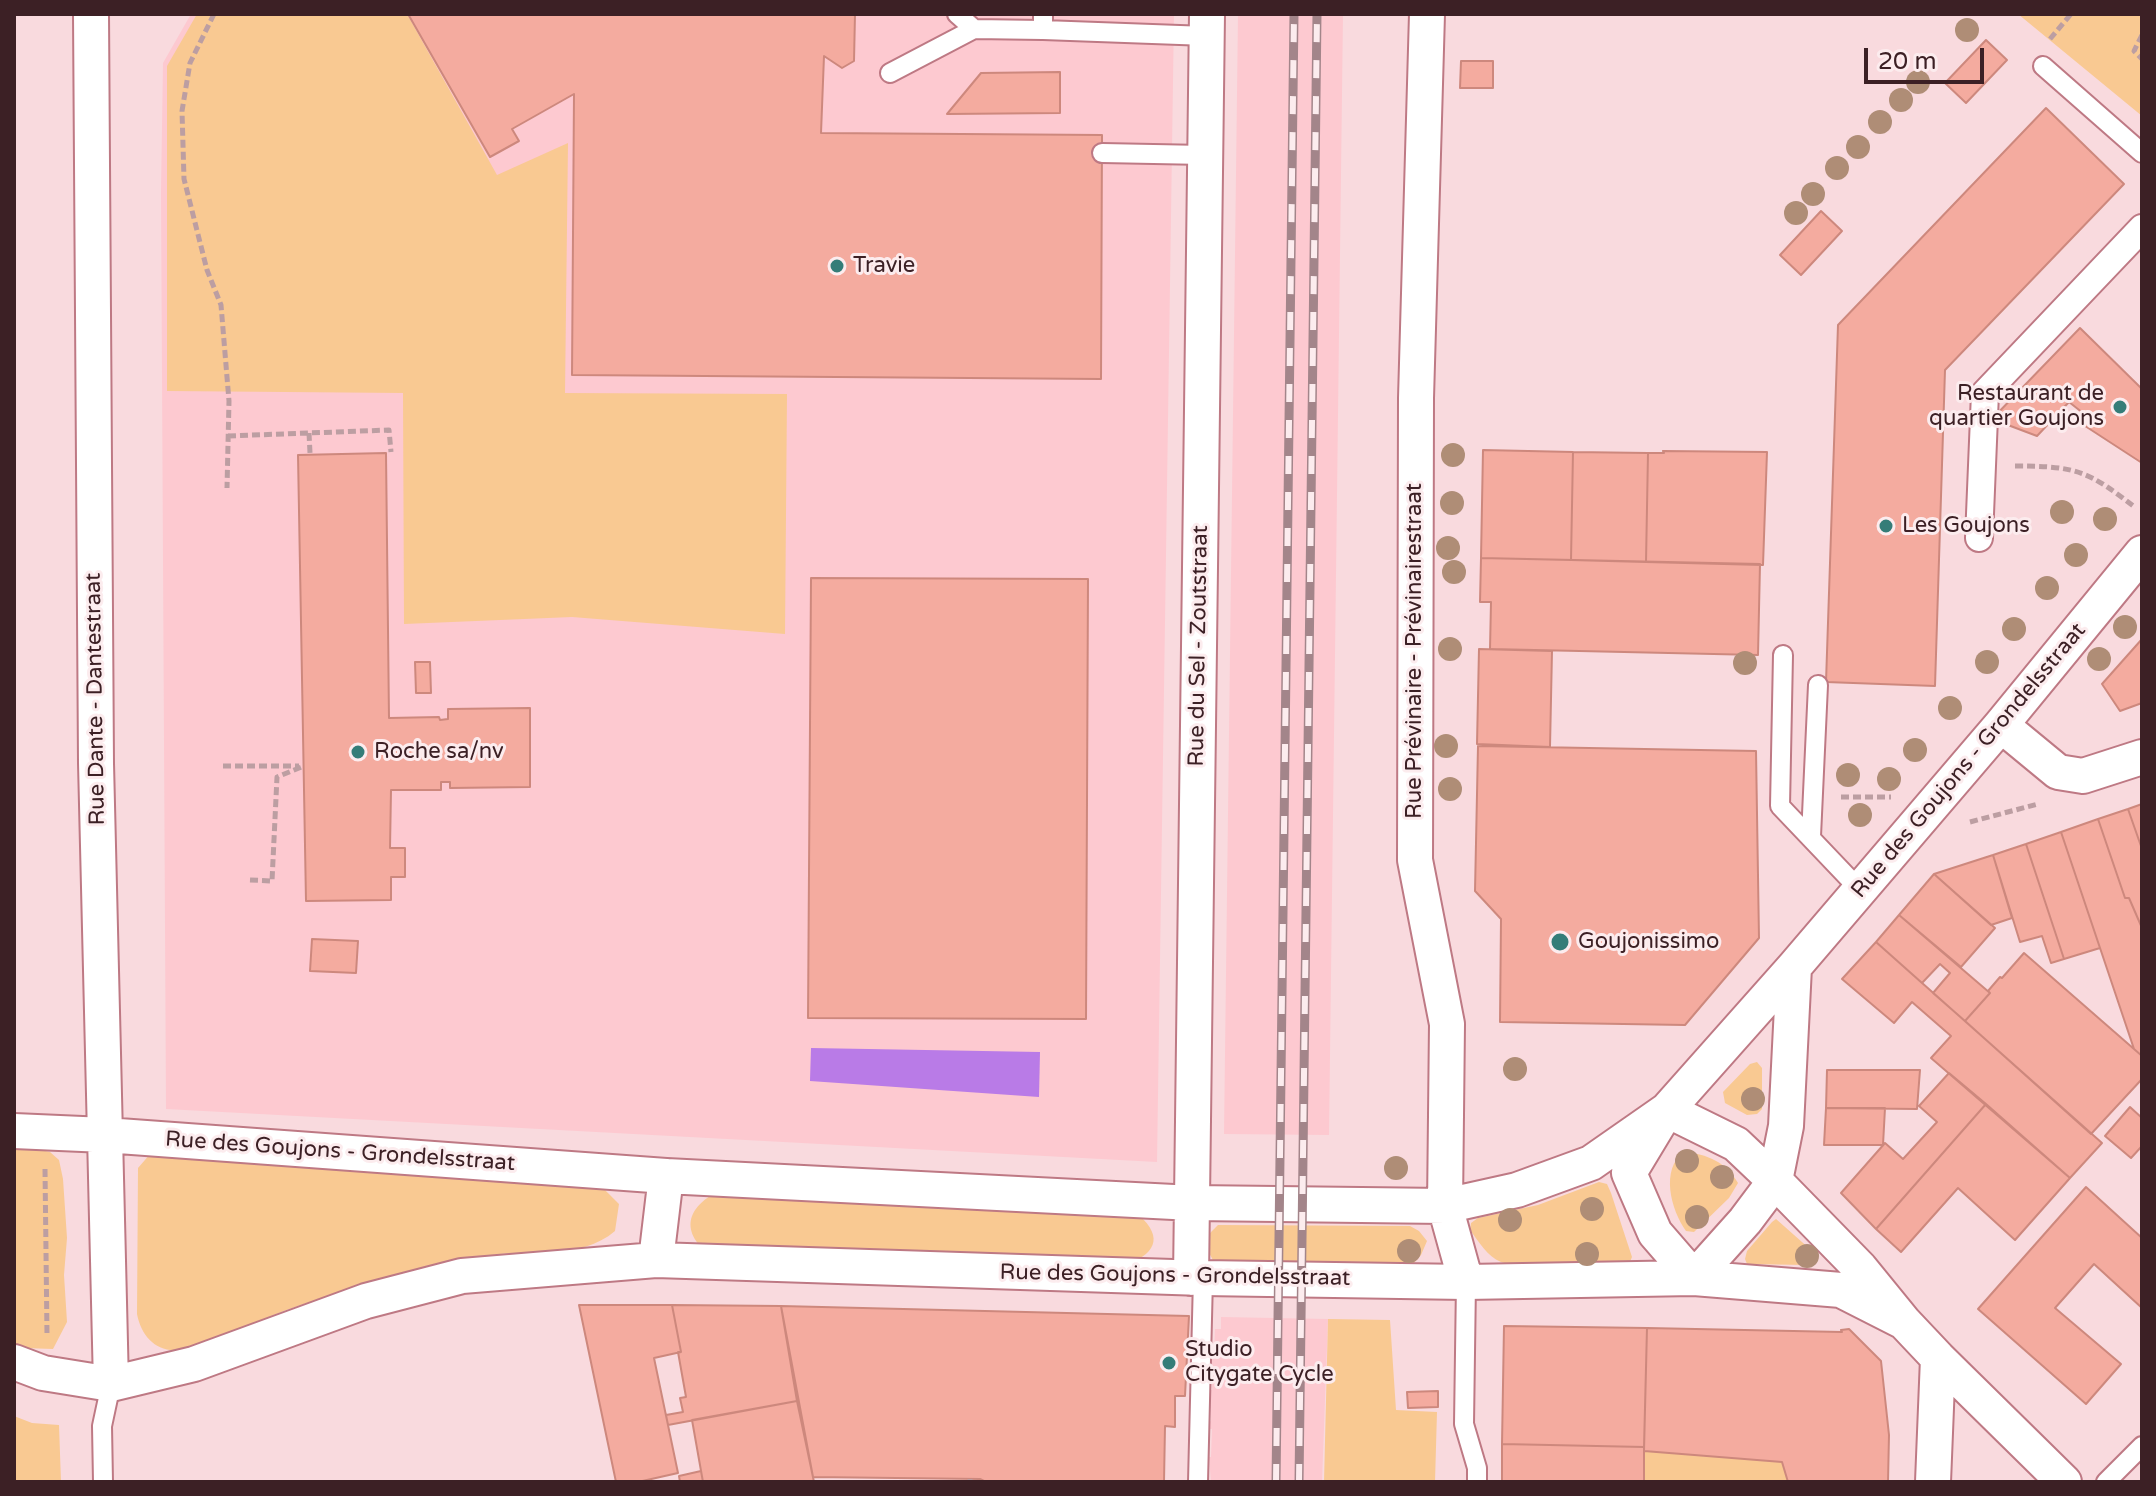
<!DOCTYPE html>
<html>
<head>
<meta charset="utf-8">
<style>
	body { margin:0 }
	#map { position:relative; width:2156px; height:1496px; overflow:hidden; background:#f9dade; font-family:"Varela Round",sans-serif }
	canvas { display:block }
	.frame { position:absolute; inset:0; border:16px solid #3c2025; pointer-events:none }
	.scale { position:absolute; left:1864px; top:48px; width:120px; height:36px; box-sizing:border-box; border:4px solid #3c2025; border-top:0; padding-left:10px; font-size:24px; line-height:28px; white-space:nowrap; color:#3c2025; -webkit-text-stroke:6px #fcecee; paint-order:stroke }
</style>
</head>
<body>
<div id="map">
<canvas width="2156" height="1496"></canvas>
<div class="frame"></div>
<div class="scale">20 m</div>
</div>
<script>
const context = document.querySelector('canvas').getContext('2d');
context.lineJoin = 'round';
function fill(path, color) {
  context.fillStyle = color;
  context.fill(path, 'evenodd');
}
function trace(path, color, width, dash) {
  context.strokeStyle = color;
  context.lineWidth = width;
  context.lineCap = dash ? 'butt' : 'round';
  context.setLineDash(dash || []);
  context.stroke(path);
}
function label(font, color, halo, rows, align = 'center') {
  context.font = font + ' "Varela Round",sans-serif';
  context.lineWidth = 6;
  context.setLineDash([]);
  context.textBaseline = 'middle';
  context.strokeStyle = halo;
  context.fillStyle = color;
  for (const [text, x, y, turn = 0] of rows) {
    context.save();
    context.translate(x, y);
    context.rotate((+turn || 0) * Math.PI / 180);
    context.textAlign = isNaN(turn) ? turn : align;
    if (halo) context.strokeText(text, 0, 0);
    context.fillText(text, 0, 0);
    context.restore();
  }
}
fill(new Path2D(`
	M191 14H1174L1157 1162 166 1109 161 192 163 63Z
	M1238 14H1343L1329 1135 1224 1134Z
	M1221 1317 1328 1319 1322 1482H1211L1209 1457H1211L1212 1429H1209V1422L1211 1421 1210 1390H1212L1211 1357 1214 1356 1215 1329H1221Z`), '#fdc9d0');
fill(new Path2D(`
	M197 14H407L497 175 568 143 565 393 787 394 785 634 572 617 404 624 403 393 167 391V66Z
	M2018 14H2142V116Z
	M1757 1062 1762 1068V1109L1757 1114 1747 1115 1725 1103 1723 1092 1750 1064Z
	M14 1144 50 1152 59 1160 63 1179 67 1238 64 1275 67 1322 53 1349 24 1348 14 1345Z
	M1684 1152C1707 1154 1726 1162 1738 1183L1729 1198 1694 1232 1686 1231C1671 1210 1660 1169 1684 1152Z
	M151 1153 559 1178 604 1189 619 1204 615 1231C580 1261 530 1248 487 1256 471 1259 455 1266 440 1270 392 1281 344 1290 298 1306 265 1317 234 1333 201 1344 194 1346 186 1350 178 1350 155 1352 141 1335 137 1314L138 1168Z
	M1599 1182 1607 1184 1611 1193 1632 1257 1629 1264C1595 1265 1532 1274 1501 1262 1487 1256 1479 1242 1470 1230L1471 1223 1478 1218 1538 1205Z
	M725 1188 1139 1215C1165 1239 1154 1254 1125 1266L705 1251C676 1224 695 1201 725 1188Z
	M1776 1219 1811 1250 1814 1256 1811 1262 1805 1265 1747 1264 1745 1259 1747 1251 1772 1222Z
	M1218 1225 1410 1226 1419 1231 1427 1241 1421 1255 1412 1265 1214 1262 1208 1251V1235Z
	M1328 1319 1390 1320 1396 1410 1437 1412 1435 1482H1324Z
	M14 1416 32 1423 59 1425 61 1482H14Z
	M1644 1451 1782 1462 1788 1482H1644Z`), '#f9c992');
fill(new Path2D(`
	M811 1048 1040 1052 1039 1097 810 1081Z`), '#b97be7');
const building = new Path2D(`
	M408 14H855L854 61 842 68 824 56 821 133 1102 135 1101 379 572 375 574 94 512 129 519 141 490 157Z
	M1986 40 2007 60 1966 103 1945 83Z
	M1461 61H1493V88H1460Z
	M1060 72V113L947 114 981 73Z
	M2046 108 2124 184 1945 370 1935 686 1826 682 1838 325Z
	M1821 211 1842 231 1801 275 1780 255Z
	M2080 328 2142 389V463L2082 424 2088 417 2069 402 2037 436 1992 419Z
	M1483 450 1573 452 1571 560 1481 558Z
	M1663 451 1767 452 1763 565 1646 562 1648 453H1664Z
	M1573 452 1648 453 1646 562 1571 560Z
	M386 453 389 718 439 717 440 720 448 719V709L530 708V787L450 788V782H441V790H391L390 848H405V877H391V900L306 901 298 455Z
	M1481 558 1760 564 1758 655 1490 649 1491 602H1480Z
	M811 578 1088 579 1086 1019 808 1018Z
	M2142 639V703L2120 711 2102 684Z
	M1479 649 1552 651 1550 747 1477 744Z
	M415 662H430L431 693H416Z
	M1478 746 1756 751 1759 938 1685 1025 1500 1022 1501 919 1475 891Z
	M2142 804V849L2128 809Z
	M2128 809 2142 849V928L2129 898H2125L2098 819Z
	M2098 819 2125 898H2129L2142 928V1056L2134 1049 2061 832Z
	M2061 832 2100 948 2064 959 2026 844Z
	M2026 844 2064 959 2051 963 2042 936 2020 942 1993 855Z
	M1993 855 2012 918 1991 925 1934 874Z
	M1934 874 1995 928 1961 967 1899 915Z
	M1899 915 1990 993 1965 1021 1933 993 1950 973 1940 964 1922 983 1876 942Z
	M312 939 358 941 356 973 310 971Z
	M1876 942 2102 1143 2070 1178 1931 1058 1951 1036 1912 1002 1894 1023 1842 979Z
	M2024 953 2142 1056V1079L2091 1134 1965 1021 1990 993 1988 991 2000 977 2002 978Z
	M1827 1070H1920L1917 1109 1826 1108Z
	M1949 1073 1986 1104 1876 1229 1841 1193 1885 1143 1903 1159 1937 1122 1919 1106Z
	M1986 1104 2070 1178 2015 1240 1958 1188 1901 1252 1876 1229Z
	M2130 1107 2142 1118V1146L2131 1158 2105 1136Z
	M1826 1108H1885L1883 1145H1824Z
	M2086 1187 2142 1238V1308L2094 1264 2055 1308 2121 1364 2086 1404 1978 1309Z
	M579 1305H672L681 1352 654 1358 678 1473 638 1482H616Z
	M672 1305 781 1306 797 1401 668 1425 666 1415 683 1412 680 1398 686 1397 678 1352H681Z
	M781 1306 1189 1316 1185 1396H1175V1427L1165 1426 1164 1482H986L980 1479 813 1477Z
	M1504 1326 1647 1328 1644 1447 1502 1444Z
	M1647 1328 1842 1332 1841 1330 1849 1329 1881 1361 1889 1435 1888 1482H1788L1782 1462 1644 1451Z
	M1438 1391V1407L1408 1408 1407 1392Z
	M797 1401 814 1482H703L692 1420Z
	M1502 1444 1644 1447V1482H1502Z
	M701 1471 703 1482H680L679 1476Z`);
fill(building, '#f4ab9f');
trace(building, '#cd887d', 2);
const service = new Path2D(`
	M957 14 974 29
	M1043 14V30L1207 36
	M2043 66 2142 153
	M890 73 974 29 1043 30
	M1102 153 1205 155
	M1783 655 1780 806 1860 890
	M1811 836 1818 685
	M1466 1282 1464 1424 1477 1468V1482
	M103 1482 102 1426 111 1384
	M1198 1482 1203 1278
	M2106 1482 2142 1446`);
const pedestrian = new Path2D(`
	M1979 538 1985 393 2142 228`);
const minor = new Path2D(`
	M91 14 96 763 111 1384
	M1427 14 1416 398 1415 860 1447 1024 1445 1206 1466 1282
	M2001 725 2058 772 2083 776 2142 757
	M14 1131 105 1135 666 1176 1193 1203 1445 1206 1517 1190 1591 1163 1667 1110 1794 967 2001 725 2142 553
	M656 1260 666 1176
	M1191 1278 1207 14
	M1694 1278 1655 1233 1629 1173 1667 1110 1736 1144 1775 1181 1860 1268 1904 1322 1938 1358 2064 1482
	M1694 1278 1745 1221 1775 1181 1786 1126 1794 967
	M14 1362 43 1373 111 1384 194 1364 366 1301 462 1276 656 1260 1203 1278 1466 1282 1694 1278 1841 1290 1904 1322
	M1933 1482 1938 1358`);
trace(service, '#be7984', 22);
trace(pedestrian, '#be7984', 30);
trace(minor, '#be7984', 38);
trace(new Path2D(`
	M214 14 190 63 182 111 184 179 207 270 221 305 229 401 227 488
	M2142 35 2134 51 2142 59
	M2050 39 2071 14
	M309 433 310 453
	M228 436 389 430 391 452
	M2015 466C2077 466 2088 471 2136 508
	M223 766H299
	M1841 797H1891
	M1970 822 2038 804
	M250 880 272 881 277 777 304 766
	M45 1169 47 1335
	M970 1482V1479`), '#bc9ea2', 5, [8, 4]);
trace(service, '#fff', 18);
trace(pedestrian, '#fff', 26);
trace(minor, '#fff', 34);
const rail = new Path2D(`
	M1276 1482 1294 14
	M1299 1482 1317 14`);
trace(rail, '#a3858a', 9);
trace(rail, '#fcecee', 6, [18]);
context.fillStyle = '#af8d76';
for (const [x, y] of [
	[1967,30],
	[1918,82],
	[1901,100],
	[1880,122],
	[1858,147],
	[1837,168],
	[1813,194],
	[1796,213],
	[1453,455],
	[1452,503],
	[2062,512],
	[2105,519],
	[1448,548],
	[2076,555],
	[1454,572],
	[2047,588],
	[2125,627],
	[2014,629],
	[1450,649],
	[2099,659],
	[1987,662],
	[1745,663],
	[1950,708],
	[1446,746],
	[1915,750],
	[1848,775],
	[1889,779],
	[1450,789],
	[1860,815],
	[1515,1069],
	[1753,1099],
	[1687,1161],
	[1396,1168],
	[1722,1177],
	[1592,1209],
	[1697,1217],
	[1510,1220],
	[1409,1251],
	[1587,1254],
	[1807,1256]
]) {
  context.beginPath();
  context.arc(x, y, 12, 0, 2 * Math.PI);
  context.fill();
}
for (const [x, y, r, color] of [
	[837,266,8,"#357d78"],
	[2120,407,8,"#357d78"],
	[1886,526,8,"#357d78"],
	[358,752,8,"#357d78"],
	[1560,942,10,"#357d78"],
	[1169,1363,8,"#357d78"]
]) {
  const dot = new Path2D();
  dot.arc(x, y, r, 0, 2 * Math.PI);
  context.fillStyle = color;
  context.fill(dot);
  trace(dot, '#fcecee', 3);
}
label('22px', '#3c2025', '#fcecee', [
	["Travie",853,266],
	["Restaurant de",2104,394,"right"],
	["quartier Goujons",2104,419,"right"],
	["Les Goujons",1902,526],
	["Roche sa/nv",374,752],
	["Goujonissimo",1578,942],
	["Studio",1185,1350],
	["Citygate Cycle",1185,1375]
], 'left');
label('22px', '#3c2025', '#fcecee', [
	["Rue du Sel - Zoutstraat",1199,646,-89],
	["Rue Prévinaire - Prévinairestraat",1415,651,-90],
	["Rue Dante - Dantestraat",96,699,-91],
	["Rue des Goujons - Grondelsstraat",1969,761,-50],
	["Rue des Goujons - Grondelsstraat",340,1152,4],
	["Rue des Goujons - Grondelsstraat",1175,1276,1]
]);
</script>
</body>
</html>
